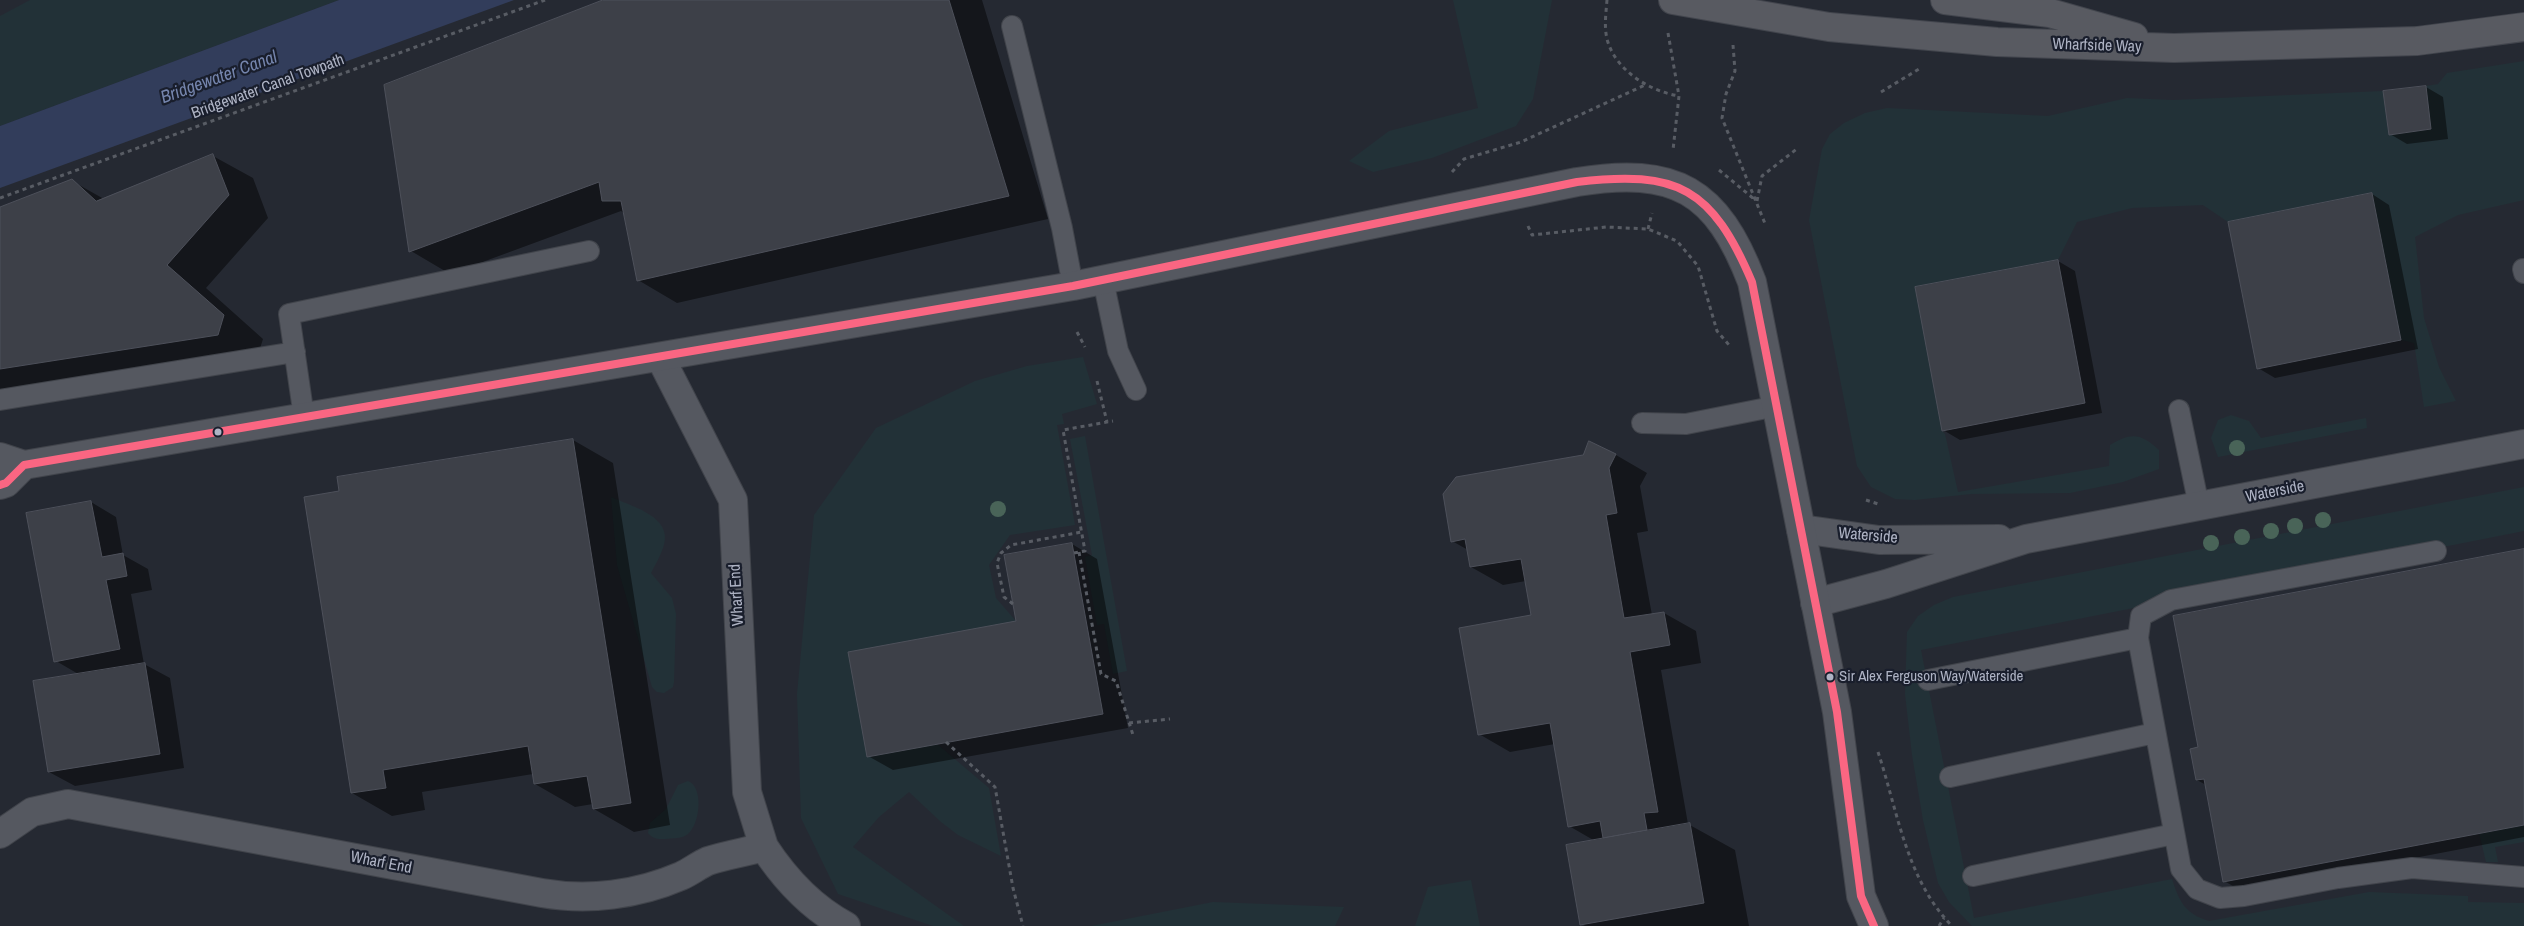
<!DOCTYPE html>
<html>
<head>
<meta charset="utf-8">
<style>
	body { margin:0 }
	canvas { display:block; background:#252932 }
</style>
</head>
<body>
<canvas width="2524" height="926"></canvas>
<script>
const context = document.querySelector('canvas').getContext('2d');
context.lineJoin = 'round';
function fill(path, color) {
  context.fillStyle = color;
  context.fill(path, 'evenodd');
}
function trace(path, color, width, dash) {
  context.strokeStyle = color;
  context.lineWidth = width;
  context.lineCap = dash ? 'butt' : 'round';
  context.setLineDash(dash || []);
  context.stroke(path);
}
function label(font, color, halo, rows, align = 'center') {
  context.font = font + ' "Archivo Narrow",sans-serif';
  context.lineWidth = 4.5;
  context.setLineDash([]);
  context.textBaseline = 'middle';
  context.strokeStyle = halo;
  context.fillStyle = color;
  for (const [text, x, y, turn = 0] of rows) {
    context.save();
    context.translate(x, y);
    context.rotate((+turn || 0) * Math.PI / 180);
    context.textAlign = isNaN(turn) ? turn : align;
    if (halo) context.strokeText(text, 0, 0);
    context.fillText(text, 0, 0);
    context.restore();
  }
}
fill(new Path2D(`
	M30 0H339L0 126V16Z
	M1453 0H1552L1533 99 1516 126 1432 158 1373 172 1349 161 1389 131 1478 108Z
	M2524 61V200L2458 215 2415 237 2424 318 2439 367 2456 401 2424 407 2414 343 2401 340 2371 193 2228 222 2203 205 2132 208 2077 222 2058 260 1915 287 1942 431 1945 434 1958 492 2109 466 2110 445C2131 432 2141 433 2159 450V469L2123 482 2070 493 1971 494 1915 500 1895 499 1871 487 1857 466 1809 220 1822 149 1830 134 1844 123 1865 113 1887 108 2048 116 2127 98 2173 100 2383 91 2389 135 2431 129 2426 86 2438 84 2447 73Z
	M1083 357 1097 404 1062 414 1064 424 1057 425 1075 525 1010 535 989 565 996 598 1016 621 937 744 989 788 1001 856 958 835 941 822 909 792 879 817 853 847 964 926H933L838 894 801 818 797 694 814 515 876 428 975 381 1027 366Z
	M2231 415 2249 421 2261 438 2366 418 2367 428 2218 457 2211 438 2218 420Z
	M1085 436 1127 671 1113 674 1104 624 1097 625 1085 557 1092 555 1070 439Z
	M2524 487V531L1921 650 1974 918 2172 879C2179 901 2185 914 2209 921L2369 892 2468 896V902L2524 903V926H1972L1949 902 1938 883 1923 820 1912 755 1905 694 1907 632 1918 616 1934 605 1953 597Z
	M611 497C633 507 675 517 663 548 660 557 655 565 651 573L672 598 676 614 674 682 673 687 664 693 657 692 652 687 617 565Z
	M688 781C704 787 700 824 688 834 682 839 673 838 665 839 657 839 653 839 648 833L650 823 666 809 678 785Z
	M2524 825V842L2495 847 2498 862H2486L2479 833Z
	M1471 880 1480 926H1415L1428 887Z
	M1213 902 1344 907 1335 926H1091Z`), '#223137');
fill(new Path2D(`
	M339 0H514L0 188V126Z`), '#323d5b');
fill(new Path2D(`
	M607 0H982L1048 219 677 303 638 280 625 214 621 211 450 274 411 251Z
	M2426 87 2443 97 2448 139 2407 144 2390 134Z
	M213 156 253 178 268 218 206 288 263 339 257 358 0 398V208L72 181 104 199Z
	M2372 194 2389 205 2418 349 2275 378 2258 368Z
	M2058 261 2075 271 2102 413 1960 440 1943 430Z
	M573 440 613 463 670 825 634 832 594 809 593 804 575 807 535 784 533 774 422 792 425 810 392 816 352 793Z
	M1616 455 1647 473 1640 486 1648 531 1637 533 1652 615 1664 613 1696 631 1701 663 1661 670 1688 824 1735 850 1749 926H1585L1581 924 1595 841 1569 826 1555 744 1510 752 1479 734 1533 616 1526 581 1503 585 1471 567 1468 550 1452 541Z
	M91 502 116 517 123 555 148 569 152 590 131 594 144 664 170 678 184 768 75 786 49 772 80 675 56 661Z
	M1072 544 1097 559 1128 728 893 770 868 756 1018 622Z
	M2524 550V837L2242 891 2224 881 2206 785 2197 780 2199 748Z`), '#0007');
const building = new Path2D(`
	M603 0H949L1009 196 637 281 621 201H602L599 182 409 252 384 85Z
	M2426 86 2431 129 2389 135 2383 91Z
	M213 154 229 195 167 265 224 315 218 335 0 369V207L72 179 96 201Z
	M2372 193 2401 340 2257 369 2228 222Z
	M2058 260 2085 403 1942 431 1915 287Z
	M573 439 631 803 593 809 587 776 534 784 528 746 383 770 386 788 351 793 304 497 339 491 337 477Z
	M1589 441 1616 454 1609 468 1617 513 1606 515 1624 618 1664 612 1670 645 1630 652 1658 812 1644 813 1647 830 1603 838 1600 821 1568 827 1550 723 1478 735 1459 628 1531 615 1521 559 1470 567 1465 539 1451 542 1443 494 1456 477 1583 455Z
	M91 501 102 557 123 553 127 576 106 580 120 649 54 662 26 513Z
	M1072 543 1103 714 867 757 848 652 1016 621 1004 555Z
	M2524 549V825L2223 882 2204 779 2196 780 2190 749 2198 747 2173 616Z
	M145 663 160 754 48 772 33 681Z
	M1690 823 1704 903 1580 925 1566 845Z`);
fill(building, '#3d4048');
trace(building, '#4d505a', 1);
const service = new Path2D(`
	M1012 26 1062 228 1073 286
	M2523 269 2524 273
	M1103 280 1118 351 1136 390
	M0 400 295 352
	M2179 410 2199 506
	M304 417 289 314 589 251
	M1642 423 1686 424 1777 406
	M2436 551 2171 600 2141 616 2138 638 2181 869 2197 889 2220 898 2244 896 2338 878 2412 868 2524 877
	M1928 680 2138 638
	M1950 777 2155 733
	M1973 876 2174 834`);
const minor = new Path2D(`
	M1801 529 1879 540 1999 539
	M1815 603 1886 584 2026 539 2524 444
	M0 834 32 812 68 804 542 893C588 901 637 895 681 876 690 872 699 865 708 861 726 855 746 852 764 847L747 792 733 500 660 357
	M764 847C785 879 812 908 846 926`);
const tertiary = new Path2D(`
	M0 457 24 465
	M0 485 6 483 24 465 1073 286 1577 182C1675 166 1717 190 1752 282L1837 712 1861 896 1874 926`);
const trunk = new Path2D(`
	M1673 0 1829 27 1997 42 2174 48 2417 41 2524 27
	M1945 0 2050 13 2134 37`);
trace(service, '#41444b', 22);
trace(minor, '#41444b', 30);
trace(tertiary, '#41444b', 30);
trace(trunk, '#42454d', 30);
trace(new Path2D(`
	M1607 0C1606 13 1604 26 1607 39 1615 70 1649 91 1679 96
	M1668 33 1679 96 1673 150
	M1733 45 1735 71 1726 94 1722 118 1766 226
	M1881 92 1919 69
	M1719 170 1754 199
	M1452 172 1464 159 1521 142 1645 85
	M0 198 545 0
	M1757 201 1762 176 1798 148
	M1528 226 1532 235 1606 227 1648 229 1677 241 1698 266 1717 331 1729 345
	M1648 229 1652 213
	M1077 332 1085 347
	M1097 381 1107 422
	M1866 500 1878 504
	M1079 552 1101 674 1116 681 1133 735
	M1074 553 1085 551 1063 430 1113 421
	M1013 604 1004 597 997 563 1001 553 1011 545 1082 532
	M1129 723 1170 719
	M946 742 995 787 1013 888 1023 926
	M1878 752C1898 812 1906 879 1952 926
	M1939 926 1944 918`), '#585c64', 3, [4, 4]);
trace(service, '#555860', 20);
trace(minor, '#555860', 28);
trace(tertiary, '#555860', 28);
trace(trunk, '#585a61', 28);
trace(new Path2D(`
	M0 485 6 483 24 465 1073 286 1577 182C1678 170 1712 188 1752 282L1837 712 1861 896 1874 926`), '#fa6682', 8);
context.fillStyle = '#496458';
for (const [x, y] of [
	[2237,448],
	[998,509],
	[2323,520],
	[2295,526],
	[2271,531],
	[2242,537],
	[2211,543]
]) {
  context.beginPath();
  context.arc(x, y, 8, 0, 2 * Math.PI);
  context.fill();
}
for (const [x, y, r, color] of [
	[218,432,4.5,"#aeb3c4"],
	[1830,677,4.5,"#aeb3c4"]
]) {
  const dot = new Path2D();
  dot.arc(x, y, r, 0, 2 * Math.PI);
  context.fillStyle = color;
  context.fill(dot);
  trace(dot, '#191e2c', 2);
}
label('15px', '#aeb3c4', '#191e2c', [
	["Sir Alex Ferguson Way/Waterside",1839,677]
], 'left');
label('16px', '#aeb3c4', '#191e2c', [
	["Wharfside Way",2097,46,2],
	["Bridgewater Canal Towpath",268,87,-20],
	["Waterside",2275,492,-11],
	["Waterside",1868,536,5],
	["Wharf End",737,595,-93],
	["Wharf End",381,863,11]
]);
label('italic 18px', '#7585ad', '#191e2c', [
	["Bridgewater Canal",219,78,-20]
]);
</script>
</body>
</html>
